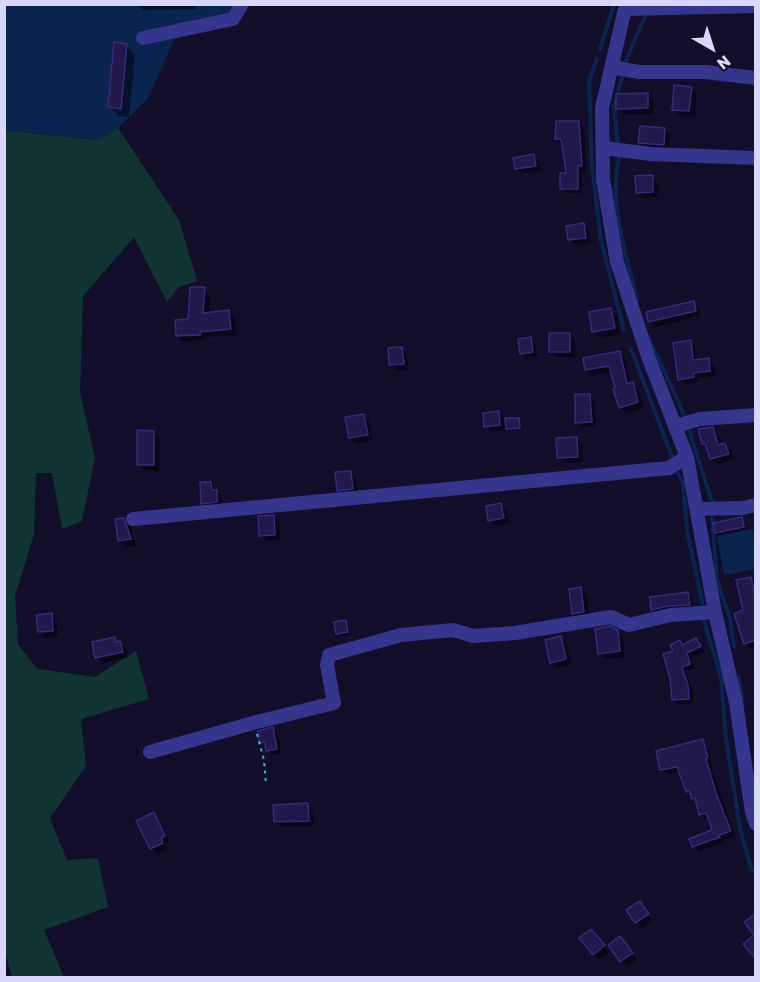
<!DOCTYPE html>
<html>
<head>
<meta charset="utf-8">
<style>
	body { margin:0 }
	#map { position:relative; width:760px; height:982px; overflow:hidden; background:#120e2a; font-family:Rubik,sans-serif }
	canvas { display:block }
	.frame { position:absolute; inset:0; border:6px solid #dad7ff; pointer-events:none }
	.north { position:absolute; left:682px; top:18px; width:60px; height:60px; -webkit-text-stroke:4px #120e2a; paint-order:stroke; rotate:141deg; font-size:16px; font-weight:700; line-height:24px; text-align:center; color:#dad7ff }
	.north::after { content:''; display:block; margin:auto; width:21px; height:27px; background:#dad7ff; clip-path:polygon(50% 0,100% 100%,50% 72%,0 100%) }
</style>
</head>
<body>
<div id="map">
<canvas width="760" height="982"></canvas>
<div class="frame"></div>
<div class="north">N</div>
</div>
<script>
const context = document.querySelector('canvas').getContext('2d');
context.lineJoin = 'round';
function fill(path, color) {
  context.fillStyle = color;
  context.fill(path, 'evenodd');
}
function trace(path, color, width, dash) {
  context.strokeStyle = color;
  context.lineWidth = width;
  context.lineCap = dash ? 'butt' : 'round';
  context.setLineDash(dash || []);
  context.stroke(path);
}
fill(new Path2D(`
	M118 128 179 220 197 281 179 287 167 302 134 237 83 296 80 393 95 458 82 521 62 529 52 473H36L34 534 15 596 18 644 37 669 95 677 136 651 149 699 81 719 86 766 50 818 67 860 98 858 108 907 44 930 64 977H12L5 952 4 130 97 140Z`), '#103432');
fill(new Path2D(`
	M5 5H242L233 19 178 31 148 98 118 128 97 140 5 130Z
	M753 529 755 543V569L724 575 717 536Z`), '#08244f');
fill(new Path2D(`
	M137 4H196V9L143 10Z
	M126 45 135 54 129 117 119 116 110 107Z
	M691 88 697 94 695 117 679 115 673 109Z
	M647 95 653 100V114H624L618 109Z
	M579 123 584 128 586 171H582V193H567L562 188 568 174 562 144 557 138Z
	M665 129 670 135 669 151 645 149 640 143Z
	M534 156 539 162 541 171 522 174 516 168Z
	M652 177 658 183V198H643L637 192Z
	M584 225 590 231 591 243 575 245 569 239Z
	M204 289 210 295 209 314 229 312 235 317 236 335 205 337V340L183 341 178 336 189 320Z
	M693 302 699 308 701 316 655 327 649 321Z
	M611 310 617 316 620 334 600 338 594 332 591 313Z
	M569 335 575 341V357H556L550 351Z
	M530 339 536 345 538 358 528 359 522 353Z
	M691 342 696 348 698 361 708 360 714 366 716 376 698 378 699 382 686 385 680 379Z
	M401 348 407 354 409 369 397 371 391 365Z
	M619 353 625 359 631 385 638 390 643 408 626 413 620 407 612 372 592 376 587 370Z
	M589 395 594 400 596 426 582 427 577 423Z
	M498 413 504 419 505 430 492 432 486 426Z
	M364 415 369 421 373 440 356 443 350 438Z
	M713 429 719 435 721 446 725 444 731 450 733 459 717 464 711 458 709 449 703 444Z
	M154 432 160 438 159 471 144 470 138 465Z
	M577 439 583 444V462L565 463 559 457Z
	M351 472 356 478 358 494 344 496 338 490Z
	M211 483 222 497 223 507 208 509 202 503Z
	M501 505 507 511 509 524 495 526 490 520Z
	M273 516 279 522 280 540 267 541 261 535Z
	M124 519 130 525 136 545 126 547 120 541 116 520Z
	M741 519 745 529 719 535 717 533Z
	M750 578 756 584V647L751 649 745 643V611Z
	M581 589 587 595 589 618 579 620 573 614Z
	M688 593 692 598 694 609 657 614 652 610 651 598Z
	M51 615 57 621 58 636 45 638 39 632Z
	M346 621 348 624 350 634 340 636 338 633Z
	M617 631 623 637 625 657 605 659 599 653Z
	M561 638 567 644 571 665 557 668 551 662Z
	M114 639 126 648 128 657 102 663 97 657Z
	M696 639 704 651 691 658 694 669 686 671 693 691V703L678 704 674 700 675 652 679 642 683 646Z
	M273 729 278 734 281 753 273 755 262 742Z
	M702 741 707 746 712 763H710L735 836 723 840 724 842 699 852 691 840 714 831 709 818 706 819 701 814 697 802 687 791 680 772 667 774 662 769Z
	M308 805 313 811 314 826 281 827 275 821Z
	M153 814 159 820 170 842 165 844 167 849 157 854 152 848Z
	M640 903 653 920 642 928 636 922Z
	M597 936 609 952 599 960 594 954Z
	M626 944 637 959 627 967 610 945Z`), '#0007');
trace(new Path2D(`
	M600 49 614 4
	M597 59 589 81 592 166 601 241 624 330
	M625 63 646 14
	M618 145 614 107 623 74
	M619 157C608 202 627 256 637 301
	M648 336 685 417
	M631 349 673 459
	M689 430 712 502
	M676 470 683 483 687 531 703 605
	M712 518 717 580 730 619 734 647
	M704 621 721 677 726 738 740 829 751 868 756 873
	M739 677 743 705`), '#08244f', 4);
const building = new Path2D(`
	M114 42 127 44 121 109 108 107Z
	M674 85 692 87 689 111 672 110Z
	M648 93V108L616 109V94Z
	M556 121H579L582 166H578V189H560V173H566L561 139H555Z
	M640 126 665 128 664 145 638 143Z
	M534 154 536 166 515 169 513 158Z
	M653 175V192L636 193 635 176Z
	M584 223 586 238 568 240 566 226Z
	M190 287H205L203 313 229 310 231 329 200 332V335L176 336 175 320 188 319Z
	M694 301 696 311 648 322 646 312Z
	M611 308 615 328 592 332 589 312Z
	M549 333H570V352H549Z
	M531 337 533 352 520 354 518 339Z
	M691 340 693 360 709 358 710 371 693 373 694 377 678 380 673 343Z
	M402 347 404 364 389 365 388 348Z
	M620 351 627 384 633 382 638 402 619 408 613 389 615 388 609 366 585 370 583 358Z
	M575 394H590L592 422 575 423Z
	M499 411 500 425 484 427 483 413Z
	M364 414 368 435 349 438 345 417Z
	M505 418H519L520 428 506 429Z
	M713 427 718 445 725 443 729 454 710 459 705 444H702L698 429Z
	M137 430 154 431V465H137Z
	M577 437 578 457 557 458 556 438Z
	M351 471 353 489 337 491 335 472Z
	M200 482H211L212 490H217V502L201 504Z
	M501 503 504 518 488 521 486 506Z
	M274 515 275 535 259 536 258 516Z
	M742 517 744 527 715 533 713 523Z
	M124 518 131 539 118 541 115 519Z
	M751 577 756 600V640L744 644 734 614 743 610 736 580Z
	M581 587 584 612 572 614 569 589Z
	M688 592 690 605 669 606 651 610 650 597Z
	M52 613 53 631 38 632 36 615Z
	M346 620 348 632 336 634 334 622Z
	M610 626 618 630 620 651 598 654 595 629Z
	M561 636 566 659 550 663 545 640Z
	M115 637 116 642 120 641 123 652 95 658 92 642Z
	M696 638 701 646 687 653 690 664 682 667 688 685 689 699 672 700 670 679 663 654 673 651 670 645 680 640 682 645Z
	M273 727 277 749 266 751 265 742 260 743 258 731Z
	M703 739 708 758 706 759 716 793 731 831 719 835 720 837 692 847 689 839 712 830 706 813 699 815 695 798 692 799 689 791 686 792 677 767 660 770 656 751Z
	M308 803 309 821 274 822 273 805Z
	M154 812 165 836 161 838 163 843 150 849 136 821Z
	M640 901 649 914 635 923 626 910Z
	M756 913V959L743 944 754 935 744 922Z
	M591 929 605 945 593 955 579 938Z
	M620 936 633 953 620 962 608 945Z`);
fill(building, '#21184c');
trace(building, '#36287b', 1.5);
trace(new Path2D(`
	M257 734 264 760 266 785`), '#25c5b6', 2, [3, 4.5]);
trace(new Path2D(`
	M626 4 602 108 603 179 617 262 649 359 687 457 715 612 736 703 752 812 756 824
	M625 9 756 6
	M143 38 233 19 242 4
	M612 67 639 72H705L756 78
	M603 148 651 154 756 158
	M675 426 700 419 756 415
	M697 509 742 508 756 505
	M133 519 669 468 687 457
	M150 752 253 723 334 703 327 665 329 655 401 635 453 630 473 636 515 633 611 617 629 625 670 615 715 612`), '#35358d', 14);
</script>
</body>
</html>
